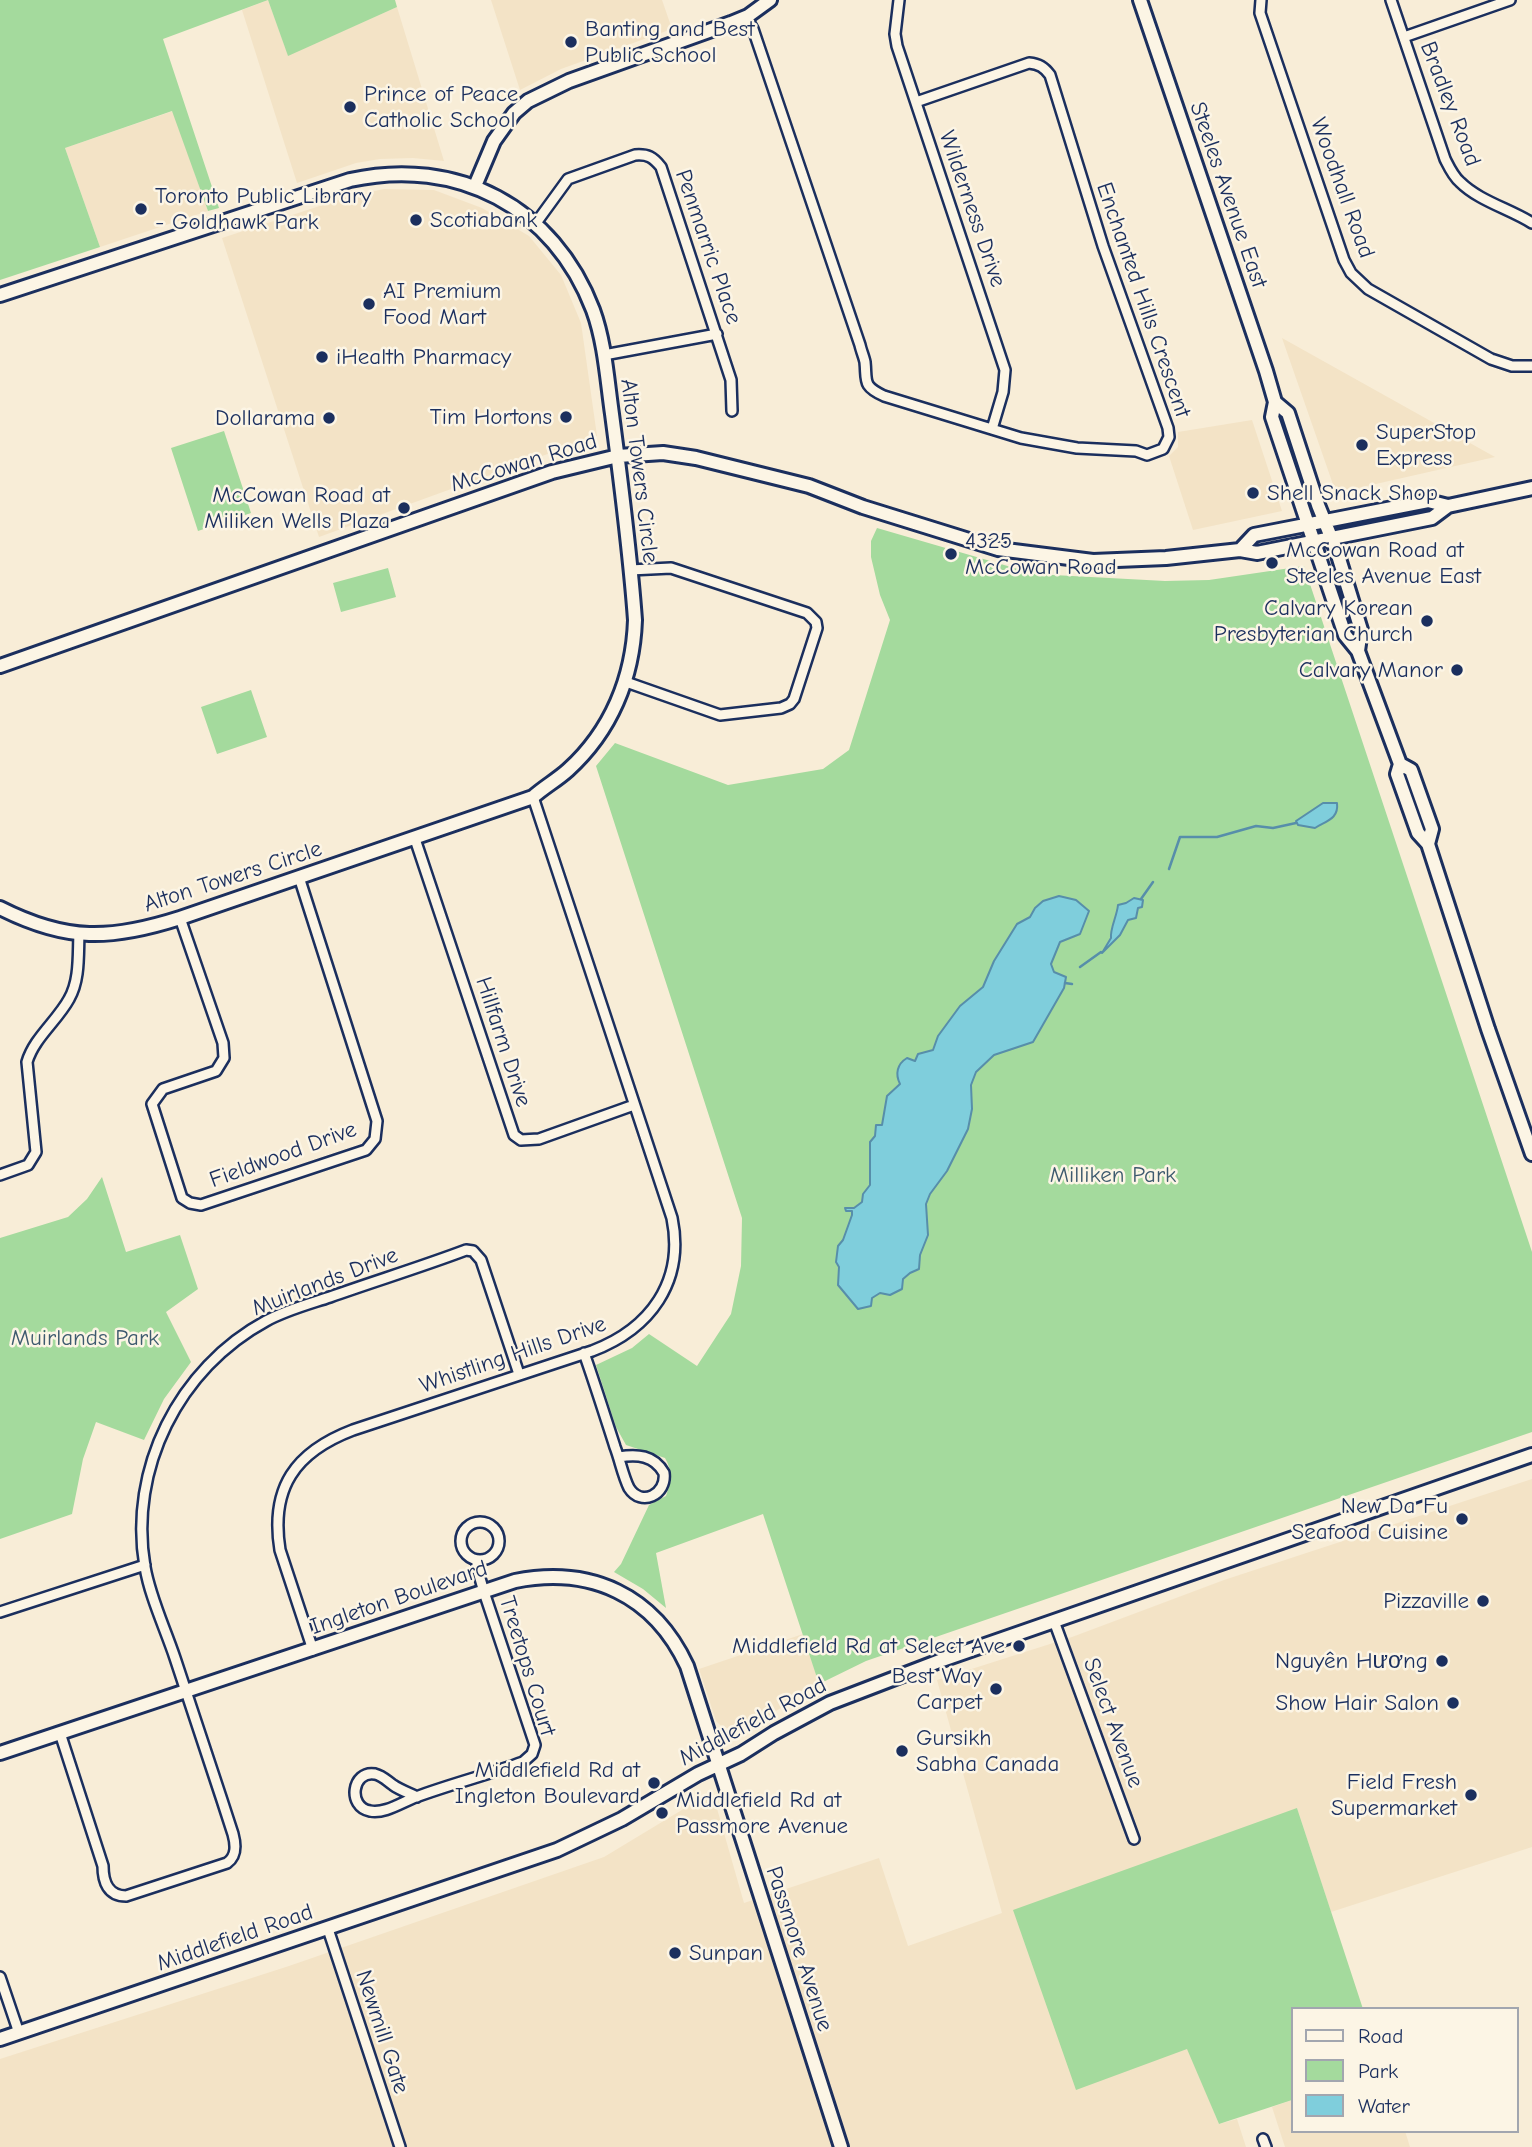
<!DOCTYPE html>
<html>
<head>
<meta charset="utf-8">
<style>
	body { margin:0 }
	#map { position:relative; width:1532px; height:2147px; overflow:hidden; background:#f8edd7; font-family:"Comic Neue",sans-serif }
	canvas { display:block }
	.legend { position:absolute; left:1291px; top:2007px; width:228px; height:126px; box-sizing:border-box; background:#fcf5e5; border:2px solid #a2a6af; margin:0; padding:9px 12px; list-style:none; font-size:21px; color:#1b2f5e }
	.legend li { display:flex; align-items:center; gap:14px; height:35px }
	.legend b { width:35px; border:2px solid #a2a6af }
</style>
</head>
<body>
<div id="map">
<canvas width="1532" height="2147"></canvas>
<ul class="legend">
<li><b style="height:9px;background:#fcf5e5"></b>Road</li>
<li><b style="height:19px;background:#a4da9d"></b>Park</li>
<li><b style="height:19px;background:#7fcedc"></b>Water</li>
</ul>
</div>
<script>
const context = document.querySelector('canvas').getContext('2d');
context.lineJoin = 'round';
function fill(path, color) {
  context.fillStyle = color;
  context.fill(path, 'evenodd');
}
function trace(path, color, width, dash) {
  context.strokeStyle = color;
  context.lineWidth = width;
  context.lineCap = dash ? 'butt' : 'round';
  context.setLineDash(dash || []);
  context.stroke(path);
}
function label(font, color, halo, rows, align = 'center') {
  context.font = font + ' "Comic Neue",sans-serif';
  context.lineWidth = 5;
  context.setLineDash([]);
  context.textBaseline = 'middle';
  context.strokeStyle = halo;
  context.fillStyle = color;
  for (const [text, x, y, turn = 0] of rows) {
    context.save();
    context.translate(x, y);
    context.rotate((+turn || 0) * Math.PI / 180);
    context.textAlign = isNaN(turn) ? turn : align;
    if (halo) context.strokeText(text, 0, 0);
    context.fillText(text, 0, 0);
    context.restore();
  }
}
fill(new Path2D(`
	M268 0 288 55 397 7 444 161 413 158 380 159 356 163 297 183 242 10Z
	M491 0H662L672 29 561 69 520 90Z
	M173 111 208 211 100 247 65 148Z
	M384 189 434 190 482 208 529 236 561 275 581 323 597 436 319 537 222 238 347 197Z
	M1282 338 1495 457 1336 493Z
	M1252 420 1282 511 1193 530 1169 456 1178 447V432Z
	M1532 1479V1847L1331 1912 1297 1808 1188 2049 1219 2124 1237 2119 1246 2147H0V2059L289 1966 604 1857 705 1796 710 1798 716 1805 744 1903 879 1858 908 1946 1002 1913 937 1680 1072 1637 1224 1580Z
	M803 1634 819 1684 744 1731 739 1733 720 1725 716 1721 699 1669Z
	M1292 2100V2131H1405L1410 2147H1285L1272 2107Z`), '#f3e3c6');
fill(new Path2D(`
	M0 0H395L397 7 288 56 268 0 163 39 219 208 208 211 172 111 65 148 100 247 0 280Z
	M224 431 251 513 198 531 171 448Z
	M877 528 1035 574 1165 581 1209 580 1304 566 1532 1252V1432L866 1661 819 1684 763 1514 656 1553 666 1608 643 1589 614 1572 621 1564 649 1505 666 1496C671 1481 673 1472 665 1458L626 1445 616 1427 596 1365 632 1348 649 1334 697 1366 731 1314 741 1266 742 1218 596 766 615 743 728 785 823 769 849 750 890 620 880 595 871 557V541Z
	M388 568 396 597 341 612 333 583Z
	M251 690 267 737 217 754 201 707Z
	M102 1177 126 1252 180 1235 198 1289 166 1312 191 1362 164 1399 144 1440 96 1422 83 1459 72 1514 0 1539V1238L68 1217 87 1199Z
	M1297 1808 1363 2009H1292V2100L1219 2124 1187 2049 1076 2090 1013 1910Z`), '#a4da9d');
const water = new Path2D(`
	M1323 803H1337C1339 819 1326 821 1315 828L1298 825 1296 821Z
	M1059 896 1076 900 1089 911 1080 934 1060 942 1051 964 1054 972 1066 977 1064 988 1033 1042 994 1055 976 1072 971 1085 972 1109 968 1129 947 1171 930 1194 926 1204 928 1235 920 1255 919 1269 910 1273 903 1279 902 1289 890 1295 880 1293 872 1298 871 1306 858 1309 838 1285 839 1267 836 1262 838 1246 843 1240 852 1215V1211H846L845 1208H854L862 1202 863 1194 870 1185V1142L875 1136 876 1125H882L887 1096 900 1084C895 1074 897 1064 907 1058L915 1061 918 1054 933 1050 938 1036 960 1006 983 987 994 961 1017 924 1030 917 1035 908 1043 901Z
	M1134 898 1143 900 1142 907 1138 908 1136 918 1128 920 1120 935 1102 953 1111 938C1110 928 1117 916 1118 905L1126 903Z`);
fill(water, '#7fcedc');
trace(water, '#578eaa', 2);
trace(new Path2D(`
	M1169 869 1180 837H1217L1256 826 1273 828 1296 823
	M1141 899 1153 882
	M1080 967 1101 952
	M1065 983 1072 984`), '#578eaa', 2.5);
const street = new Path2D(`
	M899 0 895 34 897 46 1005 370 1003 392 992 429
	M1261 0 1260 13 1344 260 1351 273 1368 289 1491 359 1512 366H1532
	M1391 0 1445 159C1449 167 1453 176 1460 182 1479 201 1510 209 1532 223
	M746 17 753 29 860 345C861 350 864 357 865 362 867 381 862 386 884 396L1021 438 1077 448 1136 451 1147 455 1163 449 1169 437 1168 428 1103 246 1050 75C1044 67 1039 64 1029 63L916 102
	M1404 37 1510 0
	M536 223 568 179 635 155C648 154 653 157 661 167L731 380 732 411
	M604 355 717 334
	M626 682 720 715 781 708 790 704 794 699 817 628 816 622 807 613 671 568 630 570
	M415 839 514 1135 521 1140 539 1139 634 1105
	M180 918 223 1043 224 1058 216 1071 163 1089 152 1104 182 1198 190 1203 201 1205 366 1150 375 1139 377 1121 299 877
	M0 1175 28 1165 36 1152 27 1062C34 1038 57 1021 69 999 80 980 78 955 79 934
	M584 1353C595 1384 605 1416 615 1447 620 1460 623 1476 629 1488 641 1507 667 1495 664 1473 654 1455 637 1454 619 1457
	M461 1541a19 19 0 1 1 38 0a19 19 0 1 1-38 0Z
	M0 1612 145 1565
	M1054 1621 1134 1839
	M313 1650 280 1550C270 1488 295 1452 353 1430L592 1351C650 1329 685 1282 672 1218L533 797
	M60 1733 103 1866C103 1882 108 1896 126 1896L227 1863C237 1856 236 1845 233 1834 214 1775 194 1716 175 1658 165 1628 150 1597 145 1567 128 1469 179 1368 266 1321 286 1310 309 1304 330 1297 375 1281 421 1267 466 1250L473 1251 481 1260 519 1374
	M417 1797C409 1793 400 1790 393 1785 387 1781 383 1776 375 1774 352 1770 347 1807 370 1811 385 1814 402 1802 416 1797 451 1784 487 1775 523 1762L532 1754 535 1745 484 1592 477 1568V1560
	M328 1929 400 2147
	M0 1977 19 2033
	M1263 2139 1266 2147`);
const secondary = new Path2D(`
	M1140 0 1266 371 1275 402 1272 417 1345 635 1358 651 1400 764 1397 774 1418 833 1428 844 1488 1029 1532 1154
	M475 186 494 141 514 113 528 101 569 81 731 23 748 16 770 0
	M0 295 350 180C457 156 554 207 593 310 605 343 607 379 612 414 621 482 630 551 635 620 633 678 611 731 568 770 557 780 544 787 533 797L180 918C111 940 67 942 0 908
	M1275 402 1288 413 1318 505 1337 552 1361 630 1358 651
	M1240 550 1254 535 1428 501 1448 506
	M0 666 552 472 618 456 663 453 696 458 809 486 863 507 998 549 1093 561 1166 558 1240 550 1257 553 1432 518 1448 506 1532 488
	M1400 764 1411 770 1432 829 1428 844
	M0 1753 515 1581C591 1566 654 1595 687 1666L841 2147
	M0 2039 557 1850 622 1819 698 1774 741 1754 774 1733 830 1703 942 1660 1532 1455`);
trace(street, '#1b2f5e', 14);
trace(secondary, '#1b2f5e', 18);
trace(street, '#fcf5e5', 9);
trace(secondary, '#fcf5e5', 12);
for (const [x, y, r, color] of [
	[571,42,7,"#1b2f5e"],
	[350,107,7,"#1b2f5e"],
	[141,209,7,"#1b2f5e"],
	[416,220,7,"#1b2f5e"],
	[369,304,7,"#1b2f5e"],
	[322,357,7,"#1b2f5e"],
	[566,417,7,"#1b2f5e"],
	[329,418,7,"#1b2f5e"],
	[1362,445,7,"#1b2f5e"],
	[1253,493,7,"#1b2f5e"],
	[404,508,7,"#1b2f5e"],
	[951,554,7,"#1b2f5e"],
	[1272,563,7,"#1b2f5e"],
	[1427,621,7,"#1b2f5e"],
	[1457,670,7,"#1b2f5e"],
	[1462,1519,7,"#1b2f5e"],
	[1483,1601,7,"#1b2f5e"],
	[1019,1646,7,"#1b2f5e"],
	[1442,1661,7,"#1b2f5e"],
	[996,1689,7,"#1b2f5e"],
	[1453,1703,7,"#1b2f5e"],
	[902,1751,7,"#1b2f5e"],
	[654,1783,7,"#1b2f5e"],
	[1471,1795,7,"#1b2f5e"],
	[662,1813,7,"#1b2f5e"],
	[675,1953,7,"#1b2f5e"]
]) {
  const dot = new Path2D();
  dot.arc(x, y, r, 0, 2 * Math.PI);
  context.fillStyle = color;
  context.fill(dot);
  trace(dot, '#fcf5e5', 2.5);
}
label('23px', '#1b2f5e', '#fcf5e5', [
	["Banting and Best",585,29],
	["Public School",585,55],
	["Prince of Peace",364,94],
	["Catholic School",364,120],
	["Toronto Public Library",155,196],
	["- Goldhawk Park",155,222],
	["Scotiabank",430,220],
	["AI Premium",383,291],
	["Food Mart",383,317],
	["iHealth Pharmacy",336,357],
	["Tim Hortons",552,417,"right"],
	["Dollarama",315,418,"right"],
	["SuperStop",1376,432],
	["Express",1376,458],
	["Shell Snack Shop",1267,493],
	["McCowan Road at",390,495,"right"],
	["Miliken Wells Plaza",390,521,"right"],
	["4325",965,541],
	["McCowan Road",965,567],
	["McCowan Road at",1286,550],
	["Steeles Avenue East",1286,576],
	["Calvary Korean",1413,608,"right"],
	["Presbyterian Church",1413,634,"right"],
	["Calvary Manor",1443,670,"right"],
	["New Da Fu",1448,1506,"right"],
	["Seafood Cuisine",1448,1532,"right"],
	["Pizzaville",1469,1601,"right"],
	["Middlefield Rd at Select Ave",1005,1646,"right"],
	["Nguyên Hương",1428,1661,"right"],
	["Best Way",982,1676,"right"],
	["Carpet",982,1702,"right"],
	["Show Hair Salon",1439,1703,"right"],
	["Gursikh",916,1738],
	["Sabha Canada",916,1764],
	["Middlefield Rd at",640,1770,"right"],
	["Ingleton Boulevard",640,1796,"right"],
	["Field Fresh",1457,1782,"right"],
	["Supermarket",1457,1808,"right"],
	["Middlefield Rd at",676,1800],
	["Passmore Avenue",676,1826],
	["Sunpan",689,1953]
], 'left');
label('23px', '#1b2f5e', '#fcf5e5', [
	["Bradley Road",1450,104,69],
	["Woodhall Road",1342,188,70],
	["Steeles Avenue East",1228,195,71],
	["Wilderness Drive",972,209,71],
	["Penmarric Place",708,247,71],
	["Enchanted Hills Crescent",1143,300,71],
	["McCowan Road",524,463,-17],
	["Alton Towers Circle",639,471,83],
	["Alton Towers Circle",233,877,-18],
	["Hillfarm Drive",503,1042,72],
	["Fieldwood Drive",283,1155,-20],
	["Muirlands Drive",325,1282,-21],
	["Whistling Hills Drive",513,1355,-19],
	["Ingleton Boulevard",399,1598,-19],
	["Treetops Court",527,1666,73],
	["Middlefield Road",753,1722,-28],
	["Select Avenue",1113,1723,70],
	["Middlefield Road",235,1938,-19],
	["Passmore Avenue",799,1949,72],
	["Newmill Gate",382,2032,72]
]);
label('23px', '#3d5a6e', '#fcf5e5', [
	["Milliken Park",1113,1175],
	["Muirlands Park",85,1338]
]);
</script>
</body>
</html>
